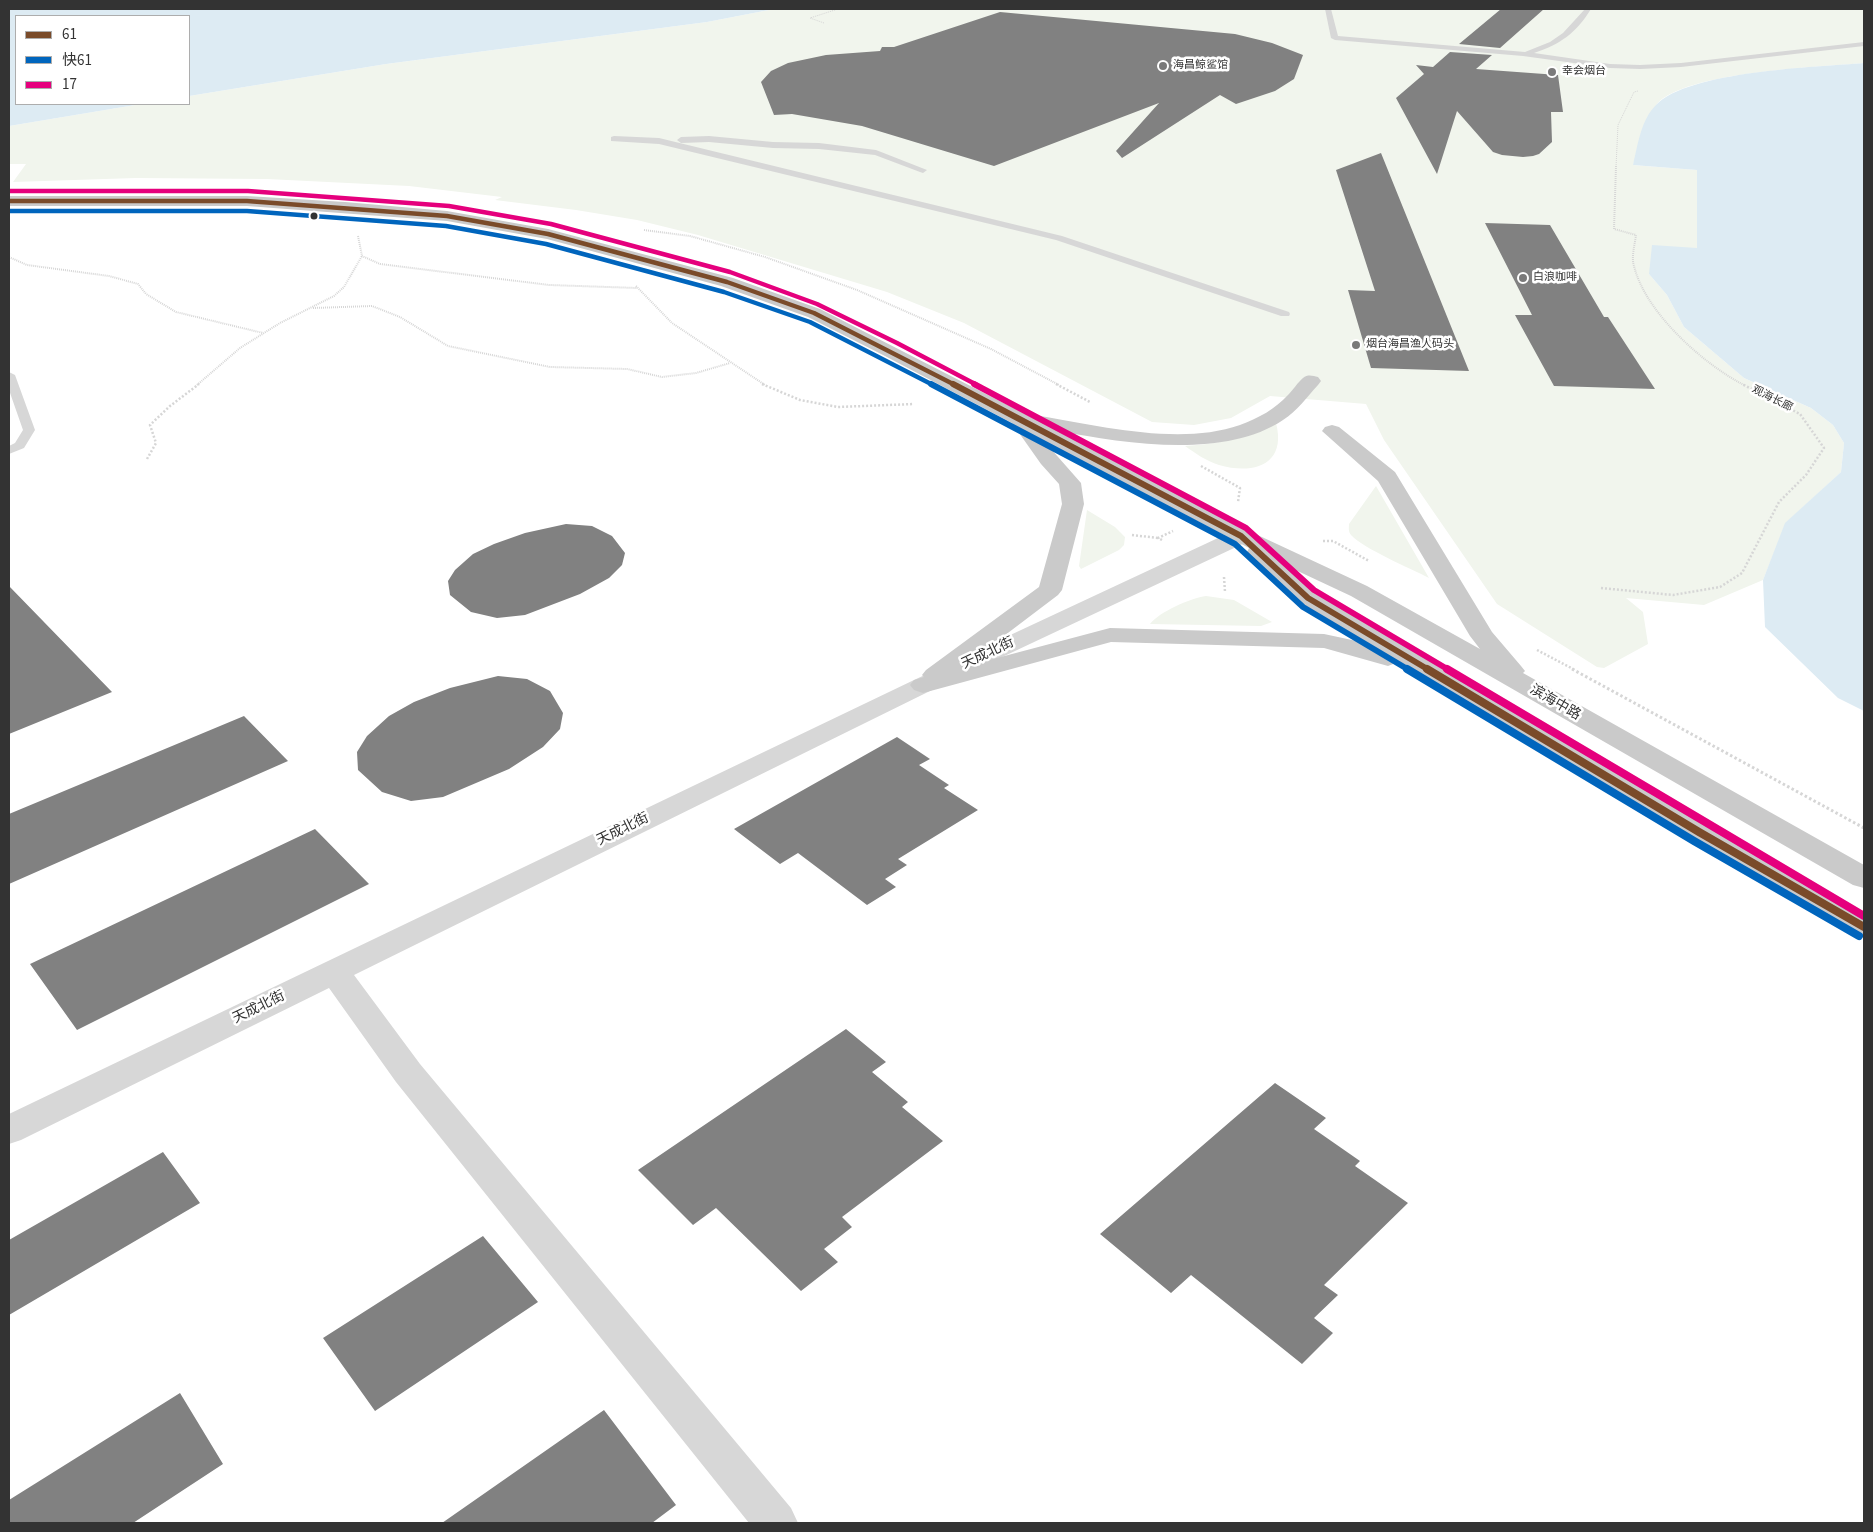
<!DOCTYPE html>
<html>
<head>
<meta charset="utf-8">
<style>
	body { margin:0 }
	#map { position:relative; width:1873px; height:1532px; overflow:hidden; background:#fff; font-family:"Source Sans 3","Noto Sans SC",sans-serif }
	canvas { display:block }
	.frame { position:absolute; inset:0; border:10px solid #333; pointer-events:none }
	.legend { position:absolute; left:15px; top:15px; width:175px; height:90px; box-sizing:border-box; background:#fff; border:1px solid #adadad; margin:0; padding:6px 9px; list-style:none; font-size:15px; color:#333 }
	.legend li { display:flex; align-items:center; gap:10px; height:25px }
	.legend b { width:25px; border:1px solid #adadad }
</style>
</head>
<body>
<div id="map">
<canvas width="1873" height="1532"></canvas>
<div class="frame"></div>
<ul class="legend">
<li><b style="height:6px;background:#7a4b2a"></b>61</li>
<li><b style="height:6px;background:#0065bd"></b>快61</li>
<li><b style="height:6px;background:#e5007d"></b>17</li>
</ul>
</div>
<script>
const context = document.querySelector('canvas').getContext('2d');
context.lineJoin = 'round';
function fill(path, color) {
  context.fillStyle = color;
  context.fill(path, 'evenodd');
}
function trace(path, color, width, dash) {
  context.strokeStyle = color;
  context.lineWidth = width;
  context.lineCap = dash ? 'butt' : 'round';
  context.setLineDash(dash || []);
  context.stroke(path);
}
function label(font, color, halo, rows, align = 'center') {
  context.font = font + ' "Source Sans 3","Noto Sans SC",sans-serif';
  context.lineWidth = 5;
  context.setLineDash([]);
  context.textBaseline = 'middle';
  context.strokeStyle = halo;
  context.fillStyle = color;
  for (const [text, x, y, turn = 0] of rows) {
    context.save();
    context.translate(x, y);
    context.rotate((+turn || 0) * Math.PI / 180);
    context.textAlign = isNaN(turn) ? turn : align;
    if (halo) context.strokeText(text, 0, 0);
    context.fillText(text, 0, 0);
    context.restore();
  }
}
fill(new Path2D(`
	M774 9H1864V63C1820 67 1684 72 1657 104 1651 111 1637 153 1633 165L1697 170V249L1649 274 1667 295 1684 327 1744 378 1811 408 1833 425 1844 443 1841 472 1786 523 1763 580 1704 605 1626 598 1643 612 1648 644 1604 668 1597 667 1497 604 1384 440 1366 404 1270 396 1231 418 1194 425 1152 422 964 323 887 292 698 235 637 220 576 210 495 200 502 197 409 186 267 179 136 178 13 182 26 164H9V126L141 104H189V96L386 64 707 22Z
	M1276 423C1287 465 1253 475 1219 465 1206 461 1195 453 1185 446 1218 444 1246 438 1276 423Z
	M1376 486 1429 578C1410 568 1364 549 1351 535 1348 531 1349 528 1349 524Z
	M1087 510 1115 527 1125 537 1124 545 1119 550 1081 569 1079 566Z
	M1206 596 1234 600 1272 622 1261 626 1150 624C1159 612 1191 598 1206 596Z`), '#f1f5ed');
fill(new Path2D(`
	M9 9H774L707 22 386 64 189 96V16H16V104H141L9 126Z
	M1864 63V711L1838 698 1765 627 1763 580 1785 523 1841 472 1844 443 1833 425 1811 408 1744 378 1684 327 1667 295 1649 274 1652 245 1697 248V170L1633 165C1638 144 1641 120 1656 105 1688 71 1817 67 1864 63Z`), '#ddebf3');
fill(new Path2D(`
	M1501 9H1544L1500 48 1459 44Z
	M1000 12 1235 34 1272 43 1303 55 1294 79 1275 91 1236 104 1220 95 1122 158 1116 151 1159 103 994 166 862 126 792 114 774 115 761 82 771 71 788 63 826 55 880 51 882 47H894Z
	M1450 52 1492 55 1476 69 1558 75 1563 112H1551L1552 142 1539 154 1533 156 1523 157 1502 155 1493 152 1457 111 1437 174 1396 98 1424 74 1416 65 1433 67Z
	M1381 153 1469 371 1371 368 1348 290 1375 291 1336 170Z
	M1485 223 1550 225 1604 317H1608L1655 389 1554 386 1515 315H1532Z
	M566 524 592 526 612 536 625 553 622 565 609 578 580 594 525 615 497 618 471 612 450 595 448 581 455 570 473 554 494 544 525 533Z
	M9 586 112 692 9 734Z
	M498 676 527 679 550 691 563 713 560 729 543 747 509 769 443 797 411 801 382 792 358 770 357 752 367 736 389 716 414 702 450 688Z
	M244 716 288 761 9 884V814Z
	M897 737 930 759 919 765 949 785 944 788 978 810 898 859 907 865 885 879 896 887 867 905 798 853 780 864 734 829Z
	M315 829 369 884 77 1030 30 964Z
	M846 1029 886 1062 872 1072 908 1102 902 1107 943 1141 842 1217 852 1227 824 1249 838 1262 801 1291 716 1208 693 1225 638 1170Z
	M1275 1083 1326 1118 1314 1129 1360 1161 1355 1166 1408 1203 1324 1285 1338 1295 1314 1318 1333 1333 1302 1364 1191 1275 1171 1293 1100 1234Z
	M163 1152 200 1203 9 1315V1240Z
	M483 1236 538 1302 375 1411 323 1338Z
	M180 1393 223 1464 133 1523H9V1500Z
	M604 1410 676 1505 652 1523H442Z`), '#818181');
trace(new Path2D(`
	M824 23 810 18 838 9
	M1616 167 1618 125 1634 92 1638 91`), '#d6d6d6', 1, [1, 1]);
trace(new Path2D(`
	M1616 166 1614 229 1636 235C1635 244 1631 257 1634 266 1645 312 1703 364 1744 385
	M644 230 690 236 765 257 857 290 991 349 1059 385
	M358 236 362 256 380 264 549 285 637 288
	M9 257 27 265 109 276 138 284 146 294 176 312 263 333
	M636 286 672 323 765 385
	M313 308 372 306 400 317 448 346 550 367 627 369 662 377 696 373 730 363
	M197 385 240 348 280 323 334 296 344 287 362 256`), '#d6d6d6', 2, [1, 1]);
trace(new Path2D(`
	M762 384 800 400 838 407 914 404
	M1056 384 1090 402
	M147 459 156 443 150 425 170 406 199 384
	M1201 466 1240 488 1238 502
	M1132 535 1158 538
	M1162 540 1158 538 1173 531
	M1323 541H1333L1369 561
	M1224 577 1225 592
	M1601 588 1673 595 1720 587 1742 573 1779 502 1806 475 1824 448 1800 414 1742 384
	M1537 650 1575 670`), '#d6d6d6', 2.5, [2, 2]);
trace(new Path2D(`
	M1572 669 1864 828`), '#d6d6d6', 3, [2.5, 2.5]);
fill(new Path2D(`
	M1325 9H1331L1338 36 1525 52 1550 42 1563 33 1585 9H1591C1576 33 1561 44 1534 53L1610 64 1640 65 1681 63 1864 42V46L1681 67 1640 69 1610 68 1523 56 1335 40 1331 38Z
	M614 136 659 138 1062 236 1289 312 1290 314 1289 316H1281L1056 240 659 144 611 141V137Z
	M709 136 773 142 819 143 876 150 927 170 923 173 920 172 875 155 819 149 773 148 709 142 681 143 677 140 681 137Z
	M9 372 15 375 35 430 24 448 9 454V446L15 443 23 430 9 390Z`), '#d7d7d7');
fill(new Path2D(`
	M1241 529 1249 531 1252 536 1249 541 932 690 354 975 420 1064 791 1508 798 1523H749L396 1082 329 988 21 1140 9 1144V1114L914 680 1233 531Z`), '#d7d7d7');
fill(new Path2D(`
	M9 196H247L345 202 447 211 548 229 733 278 820 309 1033 418 1040 416C1101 426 1180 446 1240 425 1259 418 1275 409 1288 395 1293 390 1298 382 1303 378 1308 374 1313 376 1318 377L1321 381 1318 385C1307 397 1297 411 1283 420 1223 460 1124 443 1058 431L1249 531 1367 586 1480 649 1470 636 1378 481 1322 431 1325 427 1332 425 1339 427 1395 472 1492 632 1521 666 1525 671 1523 673 1864 865V888L1853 885 1351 596 1287 566 1316 593 1709 825 1864 913V938L1853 935 1689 839 1398 662 1388 666 1324 648 1111 642 923 693 914 690 910 685 914 680 924 677 922 675 926 670 1039 587 1062 504 1059 484 1041 464 1012 423 885 356 808 317 721 286 547 239 447 221 247 206H9ZM1044 441 1249 548 1247 552 1250 557 1300 603 1366 643 1324 634 1110 628 963 667 1058 595 1062 590 1084 504 1081 483Z`), '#cacaca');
trace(new Path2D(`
	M9 201H247L447 216 548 234 727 282 814 313 955 385`), '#7a4b2a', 4.5);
trace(new Path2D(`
	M953 384 1241 536 1308 598 1429 670`), '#7a4b2a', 6);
trace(new Path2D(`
	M1427 669 1699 832 1864 927`), '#7a4b2a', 8);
trace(new Path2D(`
	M9 211H247L446 226 546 244 724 292 810 322 933 385`), '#0065bd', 4.5);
trace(new Path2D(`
	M931 384 1235 544 1303 607 1409 670`), '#0065bd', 6);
trace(new Path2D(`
	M1407 669 1694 841 1859 936`), '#0065bd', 8);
trace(new Path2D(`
	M9 191H248L449 206 551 224 730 272 817 304 897 343 977 385`), '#e5007d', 4.5);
trace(new Path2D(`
	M974 384 1246 528 1314 590 1449 670`), '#e5007d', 6);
trace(new Path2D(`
	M1447 669 1864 916`), '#e5007d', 8);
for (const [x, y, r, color] of [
	[1163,66,5,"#7a7a7a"],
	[1552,72,5,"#7a7a7a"],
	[314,216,4.5,"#333"],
	[1523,278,5,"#7a7a7a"],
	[1356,345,5,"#7a7a7a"]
]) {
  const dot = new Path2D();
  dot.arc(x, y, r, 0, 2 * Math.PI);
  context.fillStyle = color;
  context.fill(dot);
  trace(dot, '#fff', 2);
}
label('11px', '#333', '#fff', [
	["海昌鲸鲨馆",1173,66],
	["幸会烟台",1562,72],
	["白浪咖啡",1533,278],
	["烟台海昌渔人码头",1366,345]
], 'left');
label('11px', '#333', '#fff', [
	["观海长廊",1772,399,27]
]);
label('14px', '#333', '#fff', [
	["天成北街",988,654,-25],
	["滨海中路",1555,703,30],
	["天成北街",623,830,-26],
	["天成北街",259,1008,-26]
]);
</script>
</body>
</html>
